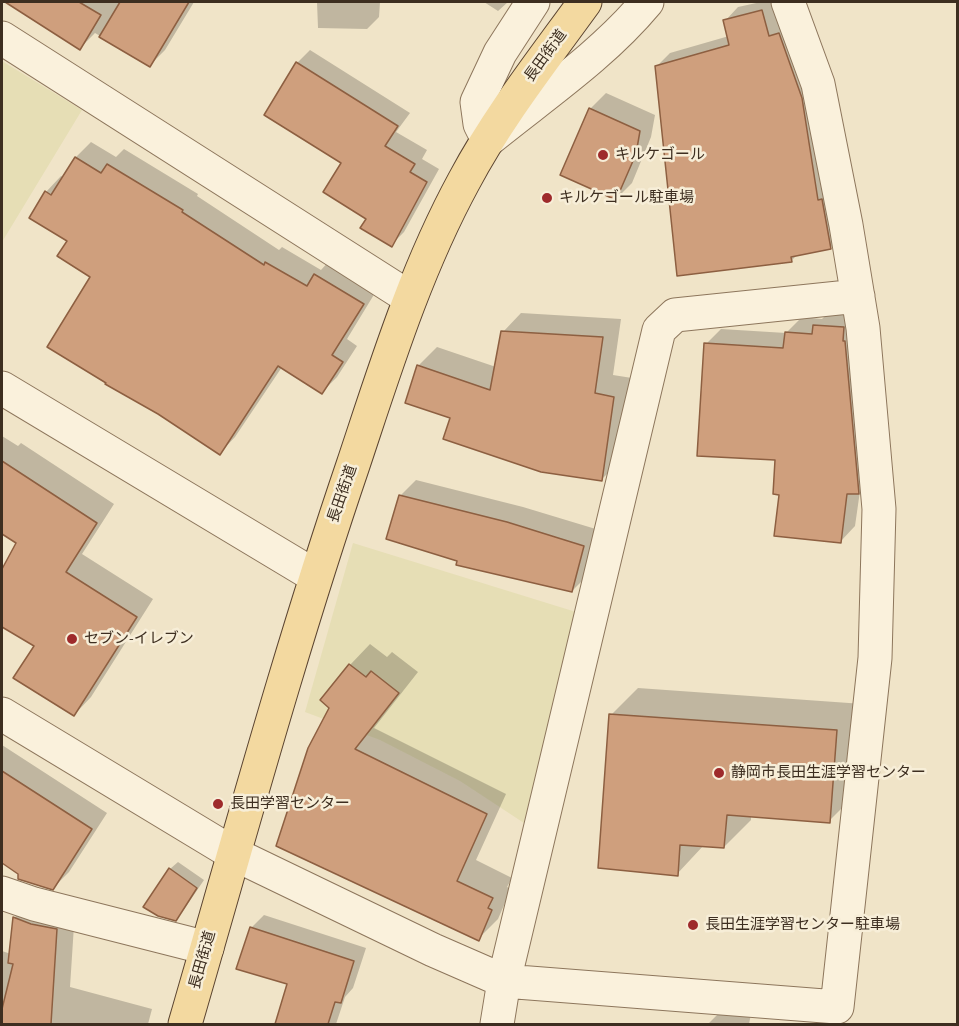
<!DOCTYPE html>
<html>
<head>
<meta charset="utf-8">
<style>
	body { margin:0 }
	#map { position:relative; width:959px; height:1026px; overflow:hidden; background:#f0e4c8; font-family:"Source Serif 4",serif }
	canvas { display:block }
	.frame { position:absolute; inset:0; border:3px solid #3d2e20; pointer-events:none }
</style>
</head>
<body>
<div id="map">
<canvas width="959" height="1026"></canvas>
<div class="frame"></div>
</div>
<script>
const context = document.querySelector('canvas').getContext('2d');
context.lineJoin = 'round';
function fill(path, color) {
  context.fillStyle = color;
  context.fill(path, 'evenodd');
}
function trace(path, color, width, dash) {
  context.strokeStyle = color;
  context.lineWidth = width;
  context.lineCap = dash ? 'butt' : 'round';
  context.setLineDash(dash || []);
  context.stroke(path);
}
function label(font, color, halo, rows, align = 'center') {
  context.font = font + ' "Source Serif 4","Noto Sans JP",serif';
  context.lineWidth = 5;
  context.setLineDash([]);
  context.textBaseline = 'middle';
  context.strokeStyle = halo;
  context.fillStyle = color;
  for (const [text, x, y, turn = 0] of rows) {
    context.save();
    context.translate(x, y);
    context.rotate((+turn || 0) * Math.PI / 180);
    context.textAlign = isNaN(turn) ? turn : align;
    if (halo) context.strokeText(text, 0, 0);
    context.fillText(text, 0, 0);
    context.restore();
  }
}
fill(new Path2D(`
	M2 61 82 110 2 242Z
	M353 543 576 612 524 823 460 781 380 740 305 712Z`), '#e6deb5');
fill(new Path2D(`
	M16 2H194L165 50 150 65 95 33 80 48 14 5Z
	M317 2H380L379 17 367 29 318 28Z
	M484 2H508L498 11Z
	M761 2H777L844 234 830 248 798 254 791 261 656 67 670 53 729 36 725 21 738 7Z
	M310 50 410 113 396 132 427 150 422 159 439 169 404 232 391 245 368 218 297 63Z
	M606 93 655 115 651 137 632 183 616 199 590 109Z
	M91 142 116 157 124 149 198 194 197 196 279 250 282 247 321 270 331 259 378 288 347 339 357 346 337 377 322 392 282 367 235 437 220 453 159 413 92 277 69 240 46 192 61 176 64 177 76 157Z
	M830 311 858 312 873 478 860 491 855 526 840 542 781 493 776 459 706 344 721 329 786 333 802 317 822 319Z
	M521 313 621 319 613 375 632 378 620 461 601 480 452 417 418 366 437 347 496 367 503 332Z
	M2 436 18 446 21 443 114 504 82 554 153 599 91 697 74 715 36 646 2 625V572L18 543 2 532Z
	M416 480 523 507 599 530 588 575 572 591 459 560 400 496Z
	M370 644 387 657 392 652 418 672 374 728 506 794 476 860 512 878 507 887 511 889 498 919 478 939 278 845 331 707 322 700 350 665Z
	M638 688 863 704 856 794 829 821 751 815V820L724 847 704 845 677 874 611 715Z
	M2 745 107 813 69 872 53 888 30 851 2 834Z
	M178 862 204 880 183 911 176 919 170 869Z
	M34 898 75 910 70 987 152 1009 148 1024H2V951L11 954 15 917Z
	M264 915 366 948 353 988 345 997 336 1024H276L289 983 251 928Z
	M722 1010 751 1014 749 1024H708Z`), '#0003');
const building = new Path2D(`
	M5 2H79L101 15 80 50Z
	M120 2H189L150 67 99 37Z
	M762 10 769 36 779 33 802 98 818 200 822 199 831 249 791 257 792 262 677 276 655 66 729 45 723 20Z
	M296 62 398 126 385 146 415 164 410 172 427 182 392 247 360 228 366 219 323 192 341 163 264 115Z
	M589 108 640 131 636 154 616 200 560 175Z
	M75 157 101 173 107 164 183 210 182 212 264 265 265 262 307 286 314 274 364 304 332 355 343 362 322 394 278 366 220 455 158 414 105 384 106 383 47 347 90 277 57 256 67 241 29 218 45 191 51 195Z
	M813 325 844 327 843 341H845L859 494H847L841 543 774 536 779 495 773 494 775 460 697 456 704 343 783 348 785 332 812 334Z
	M501 331 603 337 595 393 614 397 602 481 541 472 443 439 450 418 405 403 417 365 490 390Z
	M2 461 97 523 66 572 137 617 74 716 13 678 34 646 2 627V569L16 543 2 534Z
	M399 495 507 522 584 546 572 592 456 565 457 561 386 539Z
	M349 664 366 677 371 671 399 693 355 749 487 814 457 881 493 898 488 908 492 910 479 941 276 846 308 748 329 708 320 700Z
	M609 714 837 730 830 823 727 815 724 848 680 845 678 876 598 868Z
	M2 771 92 829 53 890 18 879V874L2 863Z
	M169 868 197 888 176 921 158 916 143 907Z
	M13 917 31 924 57 929 51 1024H2V1009L13 964 8 963Z
	M250 927 354 961 341 1003 335 1002 328 1024H275L287 984 236 969Z`);
fill(building, '#cf9f7d');
trace(building, '#8d5f41', 1.5);
const minor = new Path2D(`
	M533 2 500 53 477 102 480 124 488 140C542 96 602 56 647 2
	M2 38 410 298
	M2 388 315 576
	M2 714 234 854 433 950 504 981 837 1007 875 658 879 509 863 328 846 225 818 84 788 2
	M2 893 34 904 207 948
	M497 1024 504 981 659 330 675 315 858 296`);
const major = new Path2D(`
	M185 1024C239 838 290 650 353 465 385 369 415 271 464 181 498 117 543 60 585 2`);
trace(minor, '#8d765c', 35);
trace(major, '#5b4430', 35);
trace(minor, '#faf1dc', 33);
trace(major, '#f3d9a0', 33);
for (const [x, y, r, color] of [
	[603,155,6,"#9e2a2b"],
	[547,198,6,"#9e2a2b"],
	[72,639,6,"#9e2a2b"],
	[719,773,6,"#9e2a2b"],
	[218,804,6,"#9e2a2b"],
	[693,925,6,"#9e2a2b"]
]) {
  const dot = new Path2D();
  dot.arc(x, y, r, 0, 2 * Math.PI);
  context.fillStyle = color;
  context.fill(dot);
  trace(dot, '#f7eed8', 2);
}
label('15px', '#3d2e20', '#f7eed8', [
	["長田街道",546,56,-54],
	["長田街道",343,494,-71],
	["長田街道",203,960,-74]
]);
label('15px', '#3d2e20', '#f7eed8', [
	["キルケゴール",615,155],
	["キルケゴール駐車場",559,198],
	["セブン-イレブン",84,639],
	["静岡市長田生涯学習センター",731,773],
	["長田学習センター",230,804],
	["長田生涯学習センター駐車場",705,925]
], 'left');
</script>
</body>
</html>
